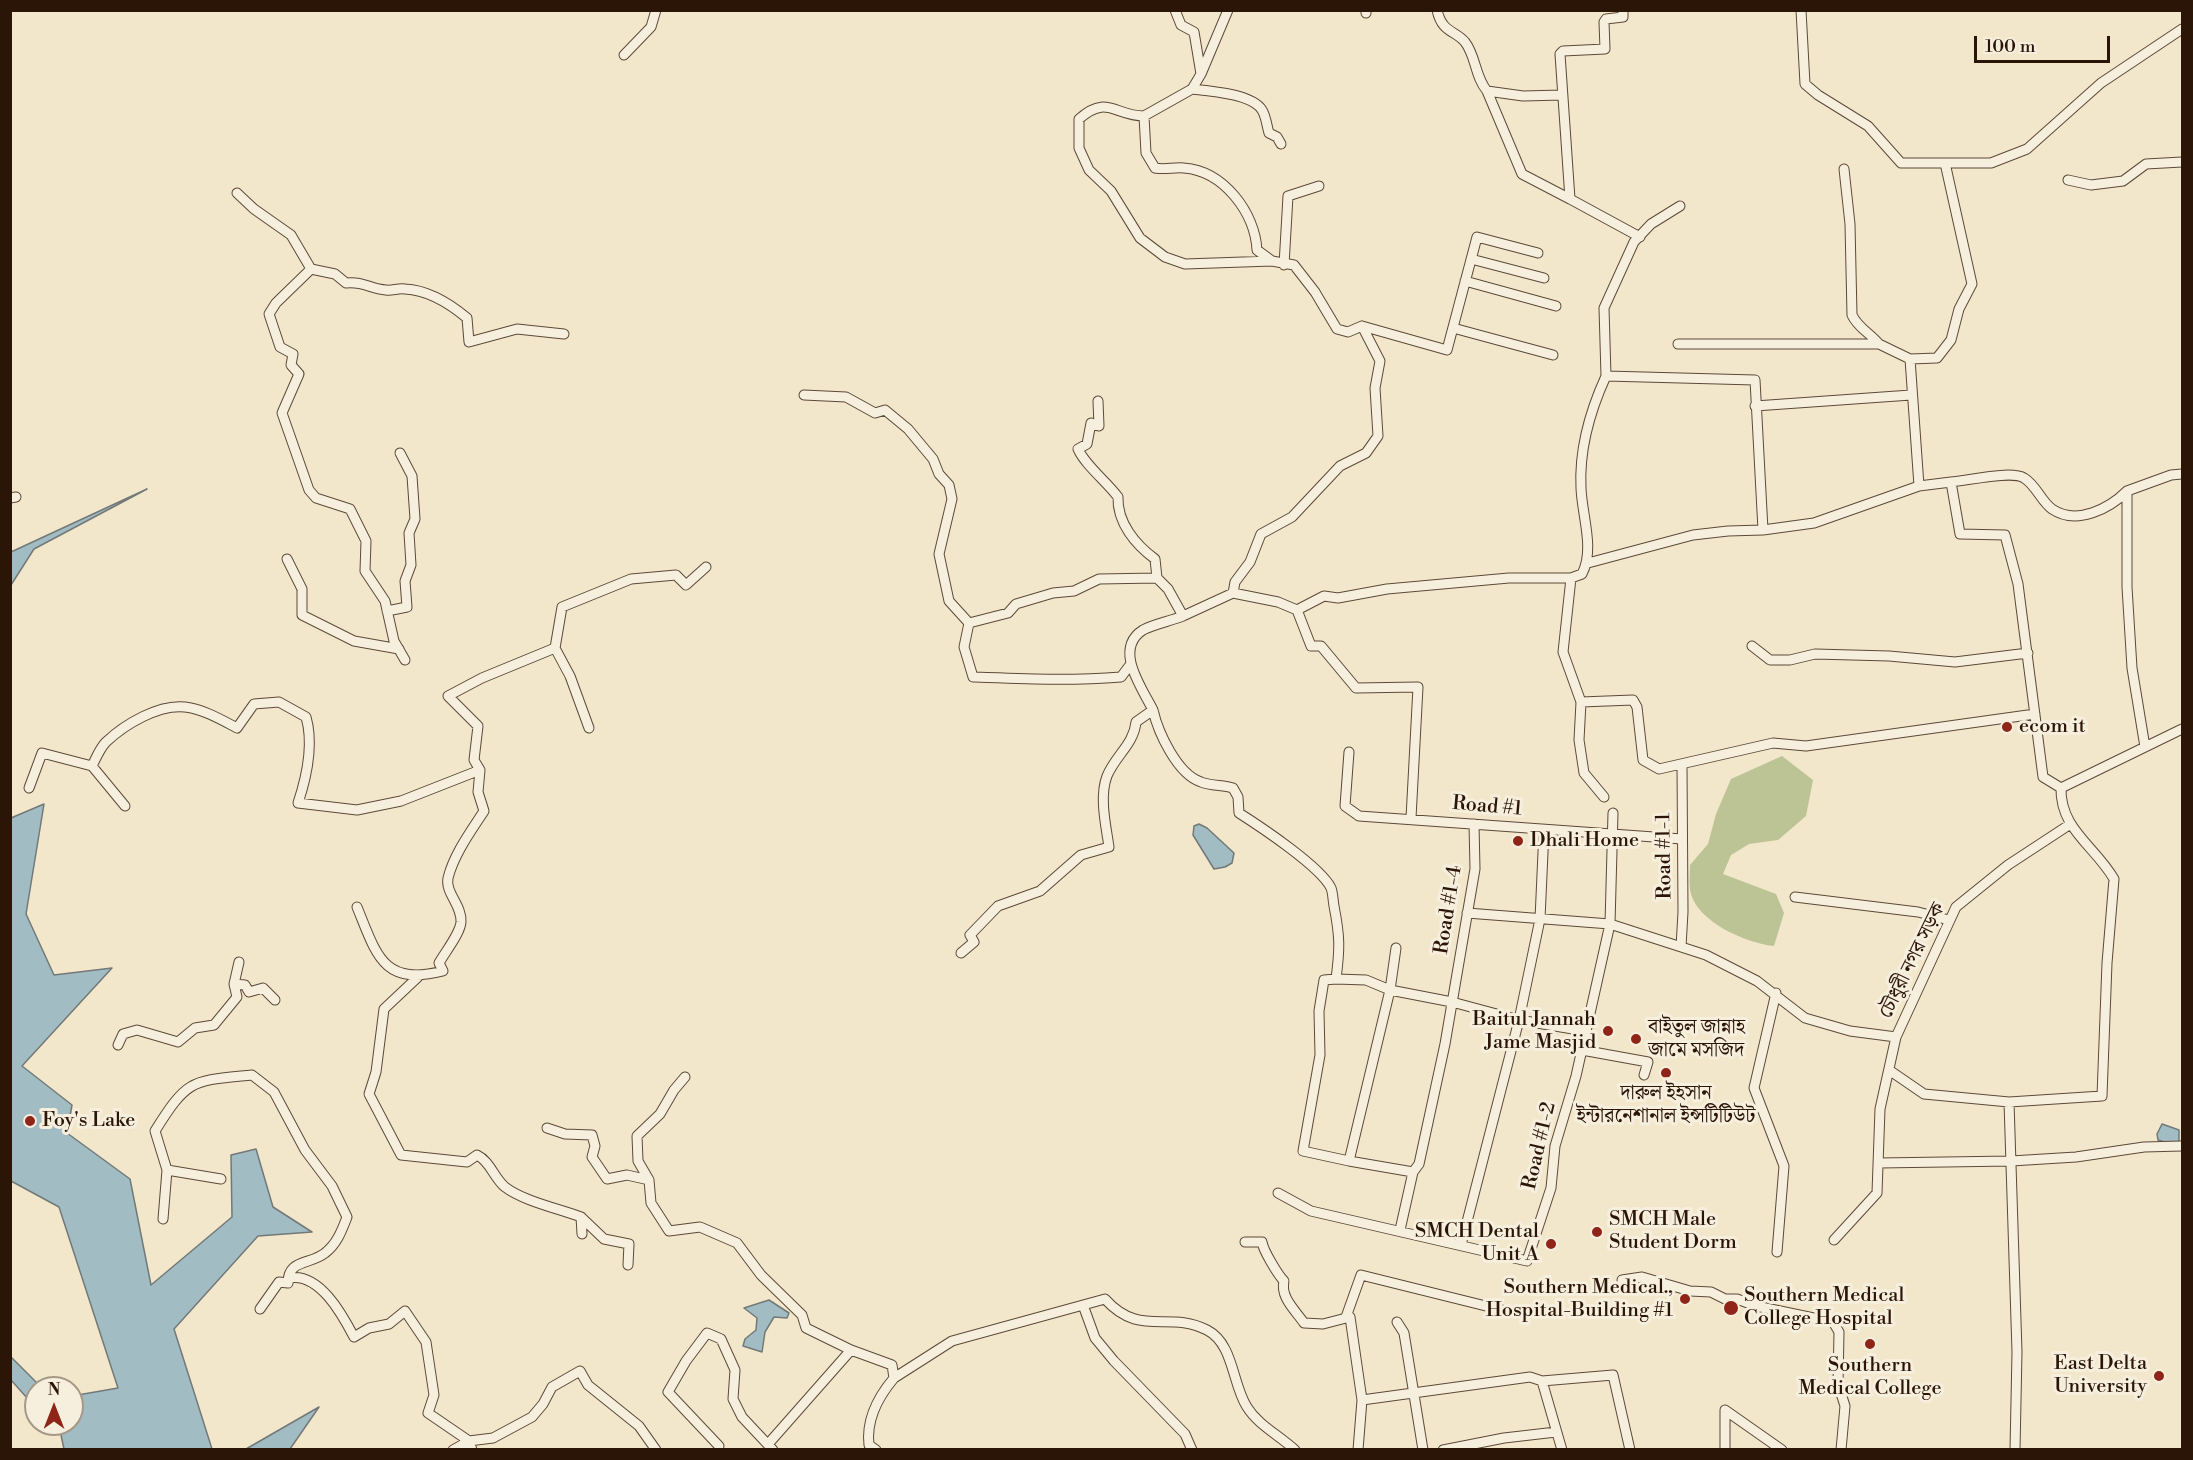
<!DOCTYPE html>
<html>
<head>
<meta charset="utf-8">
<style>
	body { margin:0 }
	#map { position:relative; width:2193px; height:1460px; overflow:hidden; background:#f2e6cb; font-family:"Libre Bodoni",serif }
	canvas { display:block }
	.frame { position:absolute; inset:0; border:12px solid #2b1507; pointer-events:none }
	.north { position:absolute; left:24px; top:1376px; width:60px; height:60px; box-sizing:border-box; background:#f7efdd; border:2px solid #a59887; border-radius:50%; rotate:0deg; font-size:16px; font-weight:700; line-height:24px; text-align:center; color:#2b1507 }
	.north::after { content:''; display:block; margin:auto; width:21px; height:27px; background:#8f2418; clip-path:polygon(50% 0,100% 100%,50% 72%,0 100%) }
	.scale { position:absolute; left:1974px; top:36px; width:136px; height:27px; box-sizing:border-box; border:3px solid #2b1507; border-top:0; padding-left:8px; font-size:18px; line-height:21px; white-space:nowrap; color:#2b1507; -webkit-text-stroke:4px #f7efdd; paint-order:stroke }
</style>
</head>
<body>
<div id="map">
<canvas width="2193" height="1460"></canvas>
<div class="frame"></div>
<div class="north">N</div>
<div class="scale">100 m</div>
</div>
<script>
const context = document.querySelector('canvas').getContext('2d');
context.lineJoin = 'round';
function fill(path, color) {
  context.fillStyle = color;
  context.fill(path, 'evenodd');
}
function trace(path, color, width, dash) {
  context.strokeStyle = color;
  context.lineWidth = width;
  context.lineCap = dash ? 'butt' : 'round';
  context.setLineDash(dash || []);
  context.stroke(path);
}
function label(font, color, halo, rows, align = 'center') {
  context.font = font + ' "Libre Bodoni","Noto Serif Bengali",serif';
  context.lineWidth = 6;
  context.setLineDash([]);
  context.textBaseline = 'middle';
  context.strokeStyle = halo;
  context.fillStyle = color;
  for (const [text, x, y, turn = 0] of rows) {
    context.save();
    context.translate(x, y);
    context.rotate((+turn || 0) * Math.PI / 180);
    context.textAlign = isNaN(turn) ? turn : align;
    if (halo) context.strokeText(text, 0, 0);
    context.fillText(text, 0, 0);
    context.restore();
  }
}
fill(new Path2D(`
	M1782 756 1813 780 1806 816 1778 840 1749 844 1731 855 1723 874 1776 894 1784 913 1774 946C1746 943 1694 921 1690 889 1689 881 1690 873 1690 865L1708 844 1716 814 1731 779Z`), '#bcc496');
const water = new Path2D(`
	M147 489 34 549 11 585V552Z
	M44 804 26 914 54 975 112 968 22 1066 72 1105 67 1133 130 1179 151 1285 232 1217 231 1155 256 1149 273 1207 312 1232 258 1236 174 1329 212 1449H64L61 1435 51 1424H72V1396L118 1388 59 1207 11 1181V818Z
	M1199 824 1207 828 1234 853 1232 863 1225 867 1214 869 1193 835 1194 826Z
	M2162 1124 2179 1130V1143L2174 1145 2158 1140 2157 1134Z
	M769 1300 789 1313 787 1318 774 1317 765 1332 762 1352 743 1346 745 1339 756 1330 757 1318 744 1308Z
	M11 1357 42 1388H36V1408L11 1380Z
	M319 1407 290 1449H246Z`);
fill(water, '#a2bcc3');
trace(water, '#727978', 1.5);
const minor = new Path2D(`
	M1175 10 1181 25 1194 32 1201 74 1192 89 1144 116 1146 153 1155 168C1165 170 1174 167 1184 168 1224 171 1255 213 1257 250L1272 261
	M1437 10C1442 33 1455 30 1465 42 1476 56 1475 77 1487 91L1523 96 1562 95
	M1801 10 1805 84 1818 95 1868 126 1901 163H1991L2027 149 2101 83 2182 29
	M1366 13V10
	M624 55 651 27 656 10
	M1201 74 1228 10
	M1192 89C1211 91 1252 94 1262 110 1266 116 1267 127 1269 133L1277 137 1281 144
	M1487 91 1522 174 1570 199 1560 54 1563 51 1605 49 1604 22 1606 19 1623 17V10
	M1144 116C1115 116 1107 94 1079 119V148L1089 170 1111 191 1140 238 1165 257 1185 264 1272 261 1294 265 1315 292 1337 329 1348 332 1362 326 1447 350 1477 237 1538 253
	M1945 163 1972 284 1959 309 1951 340 1937 358 1910 359 1919 486 1951 482 1960 534 2005 535 2018 584 2043 777 2061 788
	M1844 169 1850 224 1852 315C1858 328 1870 333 1879 344
	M2068 180 2091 185 2123 181 2146 164 2182 162
	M237 193 254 209 291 235 311 269 335 274 346 283C364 281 370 289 386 290 392 291 398 288 405 289 428 290 449 303 467 318L469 342 517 329 564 334
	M1570 199 1640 237
	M1471 259 1544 278
	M1284 265 1288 196 1319 186
	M311 269 276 303 269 314 280 347 293 354 291 365 299 374 282 413 309 490 316 498 350 509 366 541 365 571 385 601 394 641 405 660
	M1465 281 1556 306
	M1453 328 1553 355
	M1678 344H1879L1910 359
	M1606 376 1604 308 1634 242 1651 224 1680 206
	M804 395 846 397 875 413 885 410 908 429 933 459 939 474 949 485 952 499 939 554 949 601 969 623 964 647 973 677C1023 679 1071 681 1121 677L1130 665
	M1098 401 1099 426 1091 423 1087 444 1078 449C1085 465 1107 482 1118 497 1117 523 1136 545 1155 559L1157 578 1168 589 1183 616 1233 593 1278 602 1297 610 1324 596 1338 598 1387 589 1509 578H1571L1582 574C1595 549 1582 516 1581 488 1579 449 1590 411 1606 376L1755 380 1763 530 1728 531 1693 535 1588 563
	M1755 406 1911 395
	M1951 482C1967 481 2011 470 2024 478 2036 485 2041 501 2052 509 2077 526 2110 508 2127 491
	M10 498 16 497
	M1763 530 1814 523 1919 486
	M287 559 302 589V615L354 641 399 649
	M1571 578 1563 652 1581 702 1579 740 1584 773 1604 797
	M1233 593 1235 582 1250 562 1261 534 1292 517 1340 466 1366 453 1378 436 1375 388 1380 361 1362 326
	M1297 610 1311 646H1321L1356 688 1418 687 1411 818
	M387 611 407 607 405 581 411 565 409 533 415 519 412 476 400 453
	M969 623 1008 613 1016 604 1053 593 1074 591 1099 579 1157 578
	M1752 646 1770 660H1790L1815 654 1889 656 1955 662 2028 653
	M555 648 570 676 589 728
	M1581 702 1633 700 1637 707 1643 760 1659 769 1773 743 1806 746 2035 714
	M1153 710C1158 732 1177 774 1201 782 1211 786 1223 785 1233 788L1238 797 1239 813C1261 827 1321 867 1331 888 1333 893 1333 901 1334 906 1340 937 1340 948 1336 979L1366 980 1390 990 1452 1002 1519 1020 1585 1031
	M2145 747 2132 668 2127 587V491L2171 475 2182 474
	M1349 752 1345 806 1359 816 1682 839
	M29 788 42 753 92 766
	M125 806 92 766C96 758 100 748 106 742 125 724 159 704 185 707 203 709 222 720 237 728L254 704 279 702 306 717C314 745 307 776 298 803L357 810 401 801 480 770
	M1795 897 1918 912 1949 920
	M357 907C377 956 383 986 443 971L439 963C445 952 460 934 461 922 462 905 445 893 448 878 454 854 471 831 484 811L478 792 480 770 474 760 478 726 448 696 482 678 555 648 562 607 631 579 676 575 686 585 706 567
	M1467 913 1610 924 1706 955 1757 981 1805 1018 1850 1031 1896 1037
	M1681 947 1683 912 1682 764
	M1396 948 1390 990 1349 1161 1413 1172
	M961 953 974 942 970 935 998 906 1040 891 1081 855 1109 847C1106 826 1099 797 1107 776 1115 756 1134 744 1136 722L1153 710C1142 688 1113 649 1143 630 1154 624 1171 621 1183 616
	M239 962 234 984 245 985 249 992 263 988 275 1000
	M418 977 384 1009 376 1072 369 1094 401 1155 467 1162 477 1155C490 1161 494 1178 505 1187 523 1201 560 1209 581 1217L582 1234
	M1336 979 1324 980 1319 1011 1320 1055 1303 1151 1349 1161
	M1776 993 1754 1088 1784 1166 1777 1252
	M118 1045 123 1034 137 1030 178 1042 195 1028 214 1025 237 997 234 984
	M1582 1050 1648 1062 1644 1075
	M1889 1070 1924 1094 2009 1102 2102 1096 2107 963 2114 879C2095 846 2060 829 2061 788L2182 729
	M2009 1102 2017 1352 2015 1450
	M547 1128 565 1134 592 1135 595 1146 592 1157 607 1179 627 1175 649 1180 651 1203 669 1231 700 1227 737 1243 761 1275 802 1315 806 1328 851 1350 769 1443
	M1879 1163 2011 1161 2076 1157 2144 1147 2182 1146
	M221 1179 167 1170 155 1131C188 1078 192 1081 252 1075L274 1092 305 1150 332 1186 347 1217C342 1230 337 1244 325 1253 310 1265 288 1259 288 1283
	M649 1180 638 1161 637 1136 660 1114 674 1090 685 1077
	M1278 1193 1311 1211 1527 1261 1551 1188 1555 1146 1576 1076 1610 924 1613 813
	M581 1217 604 1239 629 1244 628 1265
	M163 1219 167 1170
	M1400 1230 1413 1172 1419 1164 1445 1044 1475 869 1474 824
	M1834 1240 1877 1193 1880 1109 1896 1037 1956 907 2008 865 2069 825
	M1245 1242H1262C1263 1250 1278 1275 1284 1281 1280 1297 1295 1310 1304 1323L1323 1324 1350 1317 1362 1400
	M1461 1245 1519 1020 1540 919 1544 830
	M1622 1280 1642 1277 1690 1291 1711 1292 1725 1299H1737L1756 1306 1833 1322 1839 1332 1838 1384 1845 1406 1841 1450
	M1083 1305 1095 1338 1114 1361 1185 1434 1192 1450
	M260 1309 279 1282 288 1283 289 1278C319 1272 342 1314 354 1337L369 1328 389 1324 405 1311 426 1342 434 1395 428 1413 469 1441 453 1450
	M1346 1317 1361 1275 1506 1311
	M1397 1322 1404 1333 1423 1450
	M851 1350 892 1365 894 1378C878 1397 866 1420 869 1445L876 1450
	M894 1378 952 1341 1105 1299C1140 1338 1168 1310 1207 1330 1234 1344 1232 1384 1247 1407 1258 1425 1279 1435 1295 1450
	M1542 1381 1613 1375 1630 1450
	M719 1446 668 1392 686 1361 707 1333 721 1339 735 1370 733 1399 742 1417 773 1450
	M472 1450 469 1441 493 1438 532 1417 543 1404 552 1387 580 1371 588 1385 639 1426 656 1450
	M1358 1450 1362 1400 1530 1377 1542 1381 1562 1450
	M1443 1450 1504 1438 1556 1432
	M1725 1450V1410L1782 1450`);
trace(minor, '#5d4938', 11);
trace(minor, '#f7efdd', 9);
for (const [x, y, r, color] of [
	[2007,727,6,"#8f2418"],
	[1518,841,6,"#8f2418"],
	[1608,1031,6,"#8f2418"],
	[1636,1039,6,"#8f2418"],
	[1666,1073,6,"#8f2418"],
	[30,1121,6,"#8f2418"],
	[1597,1232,6,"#8f2418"],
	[1551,1244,6,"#8f2418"],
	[1685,1299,6,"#8f2418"],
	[1731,1308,8,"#8f2418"],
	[1870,1344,6,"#8f2418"],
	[2159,1376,6,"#8f2418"]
]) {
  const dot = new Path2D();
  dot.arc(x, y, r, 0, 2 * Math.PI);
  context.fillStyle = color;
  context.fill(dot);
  trace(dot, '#f7efdd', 2);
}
label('20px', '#2b1507', '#f7efdd', [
	["ecom it",2019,727],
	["Dhali Home",1530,841],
	["Baitul Jannah",1596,1020,"right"],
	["Jame Masjid",1596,1043,"right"],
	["বাইতুল জান্নাহ",1648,1028],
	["জামে মসজিদ",1648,1051],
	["দারুল ইহসান",1666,1094,"center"],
	["ইন্টারনেশানাল ইন্সটিটিউট",1666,1117,"center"],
	["Foy's Lake",42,1121],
	["SMCH Male",1609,1220],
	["Student Dorm",1609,1243],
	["SMCH Dental",1539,1232,"right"],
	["Unit A",1539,1255,"right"],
	["Southern Medical.,",1673,1288,"right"],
	["Hospital-Building #1",1673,1311,"right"],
	["Southern Medical",1744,1296],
	["College Hospital",1744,1319],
	["East Delta",2147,1364,"right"],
	["University",2147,1387,"right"],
	["Southern",1870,1366,"center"],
	["Medical College",1870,1389,"center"]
], 'left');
label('20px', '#2b1507', '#f7efdd', [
	["Road #1",1487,807,5],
	["Road #1-1",1665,856,-91],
	["Road #1-4",1449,910,-81],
	["চৌধুরী নগর সড়ক",1913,961,-64],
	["Road #1-2",1540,1146,-77]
]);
</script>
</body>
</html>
